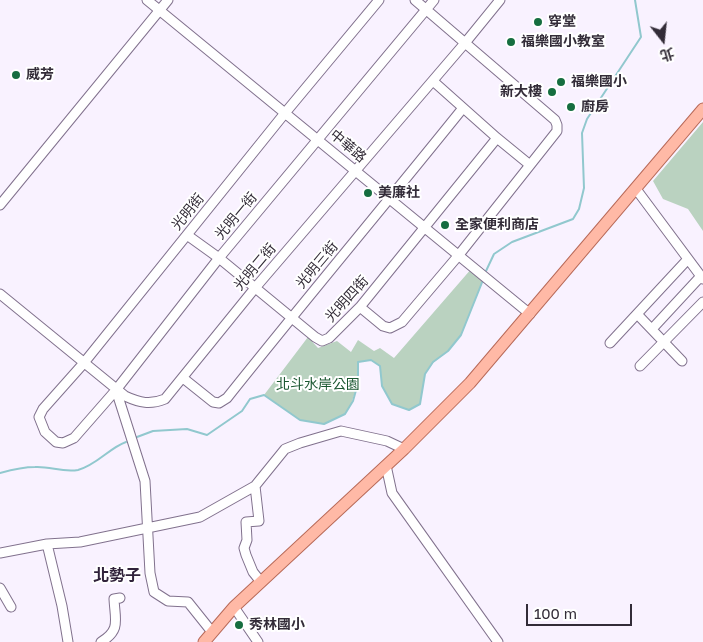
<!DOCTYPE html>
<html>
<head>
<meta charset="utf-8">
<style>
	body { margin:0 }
	#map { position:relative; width:703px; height:642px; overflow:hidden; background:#f9f2ff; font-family:"Golos Text","Noto Sans TC",sans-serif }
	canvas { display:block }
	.north { position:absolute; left:638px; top:15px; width:50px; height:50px; -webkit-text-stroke:4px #fff; paint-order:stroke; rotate:164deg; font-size:14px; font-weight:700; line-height:20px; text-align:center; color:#332c38 }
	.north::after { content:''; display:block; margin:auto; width:18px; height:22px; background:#332c38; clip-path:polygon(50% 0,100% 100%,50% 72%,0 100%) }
	.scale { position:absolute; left:526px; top:604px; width:106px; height:22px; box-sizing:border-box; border:2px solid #332c38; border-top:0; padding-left:6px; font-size:15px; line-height:18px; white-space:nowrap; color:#332c38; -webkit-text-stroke:4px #fff; paint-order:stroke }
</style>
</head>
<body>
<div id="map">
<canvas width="703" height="642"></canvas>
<div class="north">北</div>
<div class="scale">100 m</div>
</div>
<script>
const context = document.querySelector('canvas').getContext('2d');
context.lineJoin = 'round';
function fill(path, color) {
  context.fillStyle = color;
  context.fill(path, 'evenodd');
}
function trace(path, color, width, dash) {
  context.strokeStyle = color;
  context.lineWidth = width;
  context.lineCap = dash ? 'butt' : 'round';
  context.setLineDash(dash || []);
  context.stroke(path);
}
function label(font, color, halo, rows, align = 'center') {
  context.font = font + ' "Golos Text","Noto Sans TC",sans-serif';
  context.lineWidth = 4;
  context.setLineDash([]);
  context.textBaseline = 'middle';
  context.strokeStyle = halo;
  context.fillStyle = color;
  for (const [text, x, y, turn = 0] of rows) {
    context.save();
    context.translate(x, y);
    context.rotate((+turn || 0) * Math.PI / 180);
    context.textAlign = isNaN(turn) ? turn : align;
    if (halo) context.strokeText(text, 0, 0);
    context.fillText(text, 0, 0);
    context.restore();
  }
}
fill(new Path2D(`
	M703 122V231L688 209 663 199 653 181Z
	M472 268 484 278 461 335 449 350 433 363 425 374 420 404 409 410 392 404 382 386 380 366 371 360 358 362V383L351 404 345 414 324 424 300 420 264 395 308 337 318 348 337 341 351 352 358 340 374 351 380 348 394 358Z`), '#bad2c0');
trace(new Path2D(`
	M486 271 494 254 512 242 573 219 579 209 584 188 582 133 587 119 641 37 635 0
	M137 437 153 431 187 429 207 435 242 411 250 399 264 395 300 420 324 424 345 414 353 401 358 383V362L371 360 380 366 382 386 392 404 409 410 420 404 425 374 433 362 448 351 461 335 483 280
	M0 473C11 470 24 467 35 467 50 466 63 473 78 470 97 465 109 448 126 442`), '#91c8ce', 2);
const minor = new Path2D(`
	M147 0 530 314
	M379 0 285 113 83 364 43 409 39 417 45 432 56 442 63 443 74 438 116 390 219 258 434 0
	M433 81 497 138 530 165
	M636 189 703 279
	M0 205 168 0
	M187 235 219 258 315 337 322 341 329 338 360 307 497 138
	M0 294 125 396C140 403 150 405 165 399L255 288 465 43 500 0
	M360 307 383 326 390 328 402 322 458 256 557 131V125L555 120 415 0
	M637 314 682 361
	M652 329 701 276
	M610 343 688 259
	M640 366 703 302
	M183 378 213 402 219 403 227 398C305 300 385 205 463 108
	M116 390 145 481 150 573 154 592 168 601 188 602 212 632
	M384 467 387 470 392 493 498 642
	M255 486 259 521 246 522 247 540 244 548 246 555 253 572 261 582
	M47 544 62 606 68 642
	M0 553 47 544 80 542 200 517 255 486 285 449 300 443 341 431 387 441 404 449
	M0 588 11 607
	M234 607 258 642
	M101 642C121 630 115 620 114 599L120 598`);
const major = new Path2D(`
	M204 642 234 607 404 449 470 383 703 109`);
trace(minor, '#81718d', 11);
trace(major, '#b86a59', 13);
trace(minor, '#fff', 9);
trace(major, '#ffb9a6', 11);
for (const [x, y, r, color] of [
	[538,22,5,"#166e40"],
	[511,42,5,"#166e40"],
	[16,75,5,"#166e40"],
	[561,82,5,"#166e40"],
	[552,92,5,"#166e40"],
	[571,107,5,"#166e40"],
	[368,193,5,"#166e40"],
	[445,225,5,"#166e40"],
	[239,625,5,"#166e40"]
]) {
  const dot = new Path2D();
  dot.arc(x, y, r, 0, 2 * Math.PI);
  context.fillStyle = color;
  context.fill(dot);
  trace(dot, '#fff', 2);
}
label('bold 14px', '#332c38', '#fff', [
	["穿堂",548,22],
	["福樂國小教室",521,42],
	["威芳",26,75],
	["福樂國小",571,82],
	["新大樓",542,92,"right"],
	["廚房",581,107],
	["美廉社",378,193],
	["全家便利商店",455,225],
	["秀林國小",249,625]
], 'left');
label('14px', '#332c38', '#fff', [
	["中華路",348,146,40],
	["光明街",188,212,-51],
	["光明一街",236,216,-50],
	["光明三街",317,265,-50],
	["光明二街",255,267,-50],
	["光明四街",347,299,-48]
]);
label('14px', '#1b5731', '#fff', [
	["北斗水岸公園",318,385]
]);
label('bold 16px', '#31233b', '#fff', [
	["北勢子",117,576]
]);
</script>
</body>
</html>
